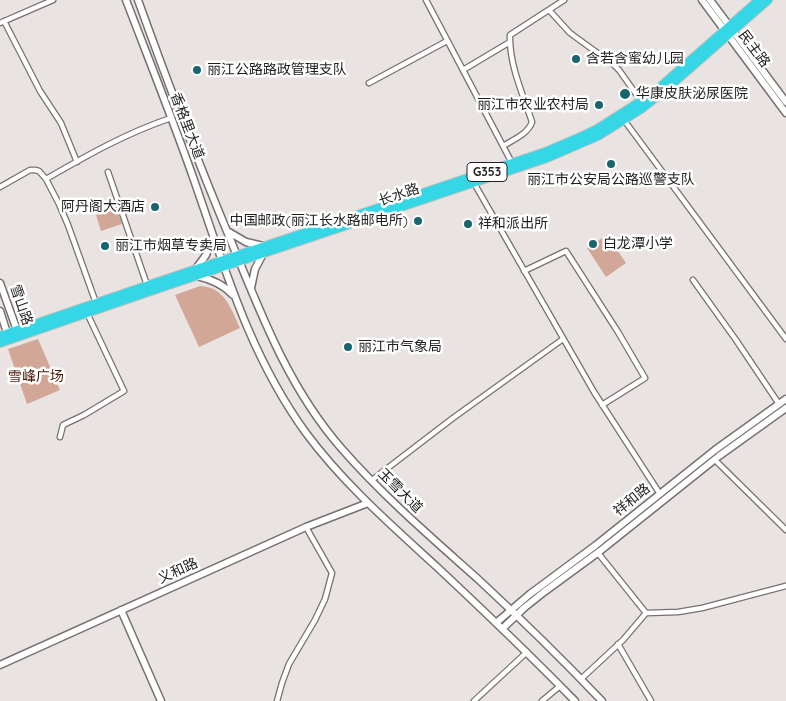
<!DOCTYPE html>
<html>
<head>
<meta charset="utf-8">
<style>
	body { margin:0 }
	canvas { display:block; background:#e9e4e2 }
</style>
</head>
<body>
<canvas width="786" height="701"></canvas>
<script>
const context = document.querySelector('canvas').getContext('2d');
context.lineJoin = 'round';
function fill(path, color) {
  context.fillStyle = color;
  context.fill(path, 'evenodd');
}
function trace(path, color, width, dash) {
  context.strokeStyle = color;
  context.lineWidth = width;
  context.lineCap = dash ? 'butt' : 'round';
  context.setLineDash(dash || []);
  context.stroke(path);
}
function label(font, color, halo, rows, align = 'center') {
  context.font = font + ' Quicksand,"Noto Sans SC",sans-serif';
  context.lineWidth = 5;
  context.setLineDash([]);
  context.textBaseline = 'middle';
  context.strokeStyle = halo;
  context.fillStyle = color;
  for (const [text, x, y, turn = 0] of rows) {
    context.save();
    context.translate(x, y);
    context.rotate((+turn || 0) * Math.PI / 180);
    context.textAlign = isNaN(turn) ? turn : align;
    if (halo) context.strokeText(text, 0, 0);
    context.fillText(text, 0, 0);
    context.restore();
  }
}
fill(new Path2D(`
	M116 205 122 224 101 231 96 215 104 209Z
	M607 235 626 263 606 277 587 248Z
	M200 286C225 287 231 309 240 328L199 347 175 295Z
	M38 339 60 390 27 404 8 349Z`), '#d2a797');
const street = new Path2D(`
	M426 0 512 163
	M549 10 570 33 614 65 619 70 641 101
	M4 21 40 91 61 123 77 162
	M0 23 53 0
	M463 70 510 42
	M369 83 447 41
	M624 120 786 339
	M503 146C513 140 528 134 532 122 523 94 509 65 510 35L564 0
	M108 172 147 285
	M46 179C86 156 126 133 171 118
	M474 183 594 392 660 494
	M0 187 30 170H35L39 171 46 179 59 204 68 225 96 303
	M524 271 566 251 618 332 645 378 602 405
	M693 280 736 340 779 404
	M60 437 63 425 84 415 124 391 87 313
	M715 460 786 530
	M372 480 453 418 563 339
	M598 553 646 613
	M618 644 651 701
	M581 679 623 640 646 613 678 612 702 608 786 586
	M277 701 282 683 289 664 315 620 325 599 332 573 306 527
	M474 701 527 652
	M542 701 560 686`);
const secondary = new Path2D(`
	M126 0C149 60 173 120 194 180 225 269 250 356 306 433 343 483 391 525 437 567 484 611 530 655 575 701
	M138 0C167 81 198 162 231 241 261 314 289 389 342 449 384 497 432 538 479 580 521 619 562 659 602 701
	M702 0 786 113
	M710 0 786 102
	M227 231 246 242 263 246
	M195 270 206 255 213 237
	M197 276C211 279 223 284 233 295
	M0 283 18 333
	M251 288 255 269 263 254
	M0 311 8 336
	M121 610 161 701
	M496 623 530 594 596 545 715 450 786 399
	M502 629 524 608 544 592 600 551 719 456 786 408
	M0 665 306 527 368 503`);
const highway = new Path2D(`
	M0 336 143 287 545 152 578 138 597 129 641 101 659 88 759 0
	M0 343 145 293 547 158 598 136 641 109 663 92 768 0`);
trace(street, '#767170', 7);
trace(secondary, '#767170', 9);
trace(highway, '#c1c0c0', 10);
trace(street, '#fff', 4.5);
trace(secondary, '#fff', 6);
trace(highway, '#35d7e7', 8);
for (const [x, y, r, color] of [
	[576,59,5,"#18656e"],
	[197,70,5,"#18656e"],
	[625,94,6,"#18656e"],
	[599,105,5,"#18656e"],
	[611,164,5,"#18656e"],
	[155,207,5,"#18656e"],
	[418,221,5,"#18656e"],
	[468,224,5,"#18656e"],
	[593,244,5,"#18656e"],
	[105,246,5,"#18656e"],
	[348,347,5,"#18656e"]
]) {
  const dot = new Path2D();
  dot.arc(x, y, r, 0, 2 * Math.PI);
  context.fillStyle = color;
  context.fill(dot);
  trace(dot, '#fff', 2);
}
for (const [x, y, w] of [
	[487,172,40]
]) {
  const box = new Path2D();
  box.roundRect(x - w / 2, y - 9.5, w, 19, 4);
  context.fillStyle = '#fff';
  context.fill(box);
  trace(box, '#201e1e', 1);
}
label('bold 12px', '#201e1e', null, [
	["G353",487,172]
]);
label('14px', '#201e1e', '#fff', [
	["民主路",754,49,53],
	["香格里大道",187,126,69],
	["长水路",399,195,-19],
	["雪山路",21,305,71],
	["玉雪大道",400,491,45],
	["祥和路",632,500,-39],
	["义和路",178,571,-24]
]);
label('14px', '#201e1e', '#fff', [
	["含若含蜜幼儿园",586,59],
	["丽江公路路政管理支队",207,70],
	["华康皮肤泌尿医院",636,94],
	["丽江市农业农村局",589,105,"right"],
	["丽江市公安局公路巡警支队",611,180,"center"],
	["阿丹阁大酒店",145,207,"right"],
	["中国邮政(丽江长水路邮电所)",408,221,"right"],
	["祥和派出所",478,224],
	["白龙潭小学",603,244],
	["丽江市烟草专卖局",115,246],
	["丽江市气象局",358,347]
], 'left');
label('14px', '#461907', '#fff', [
	["雪峰广场",36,377]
]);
</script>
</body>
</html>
